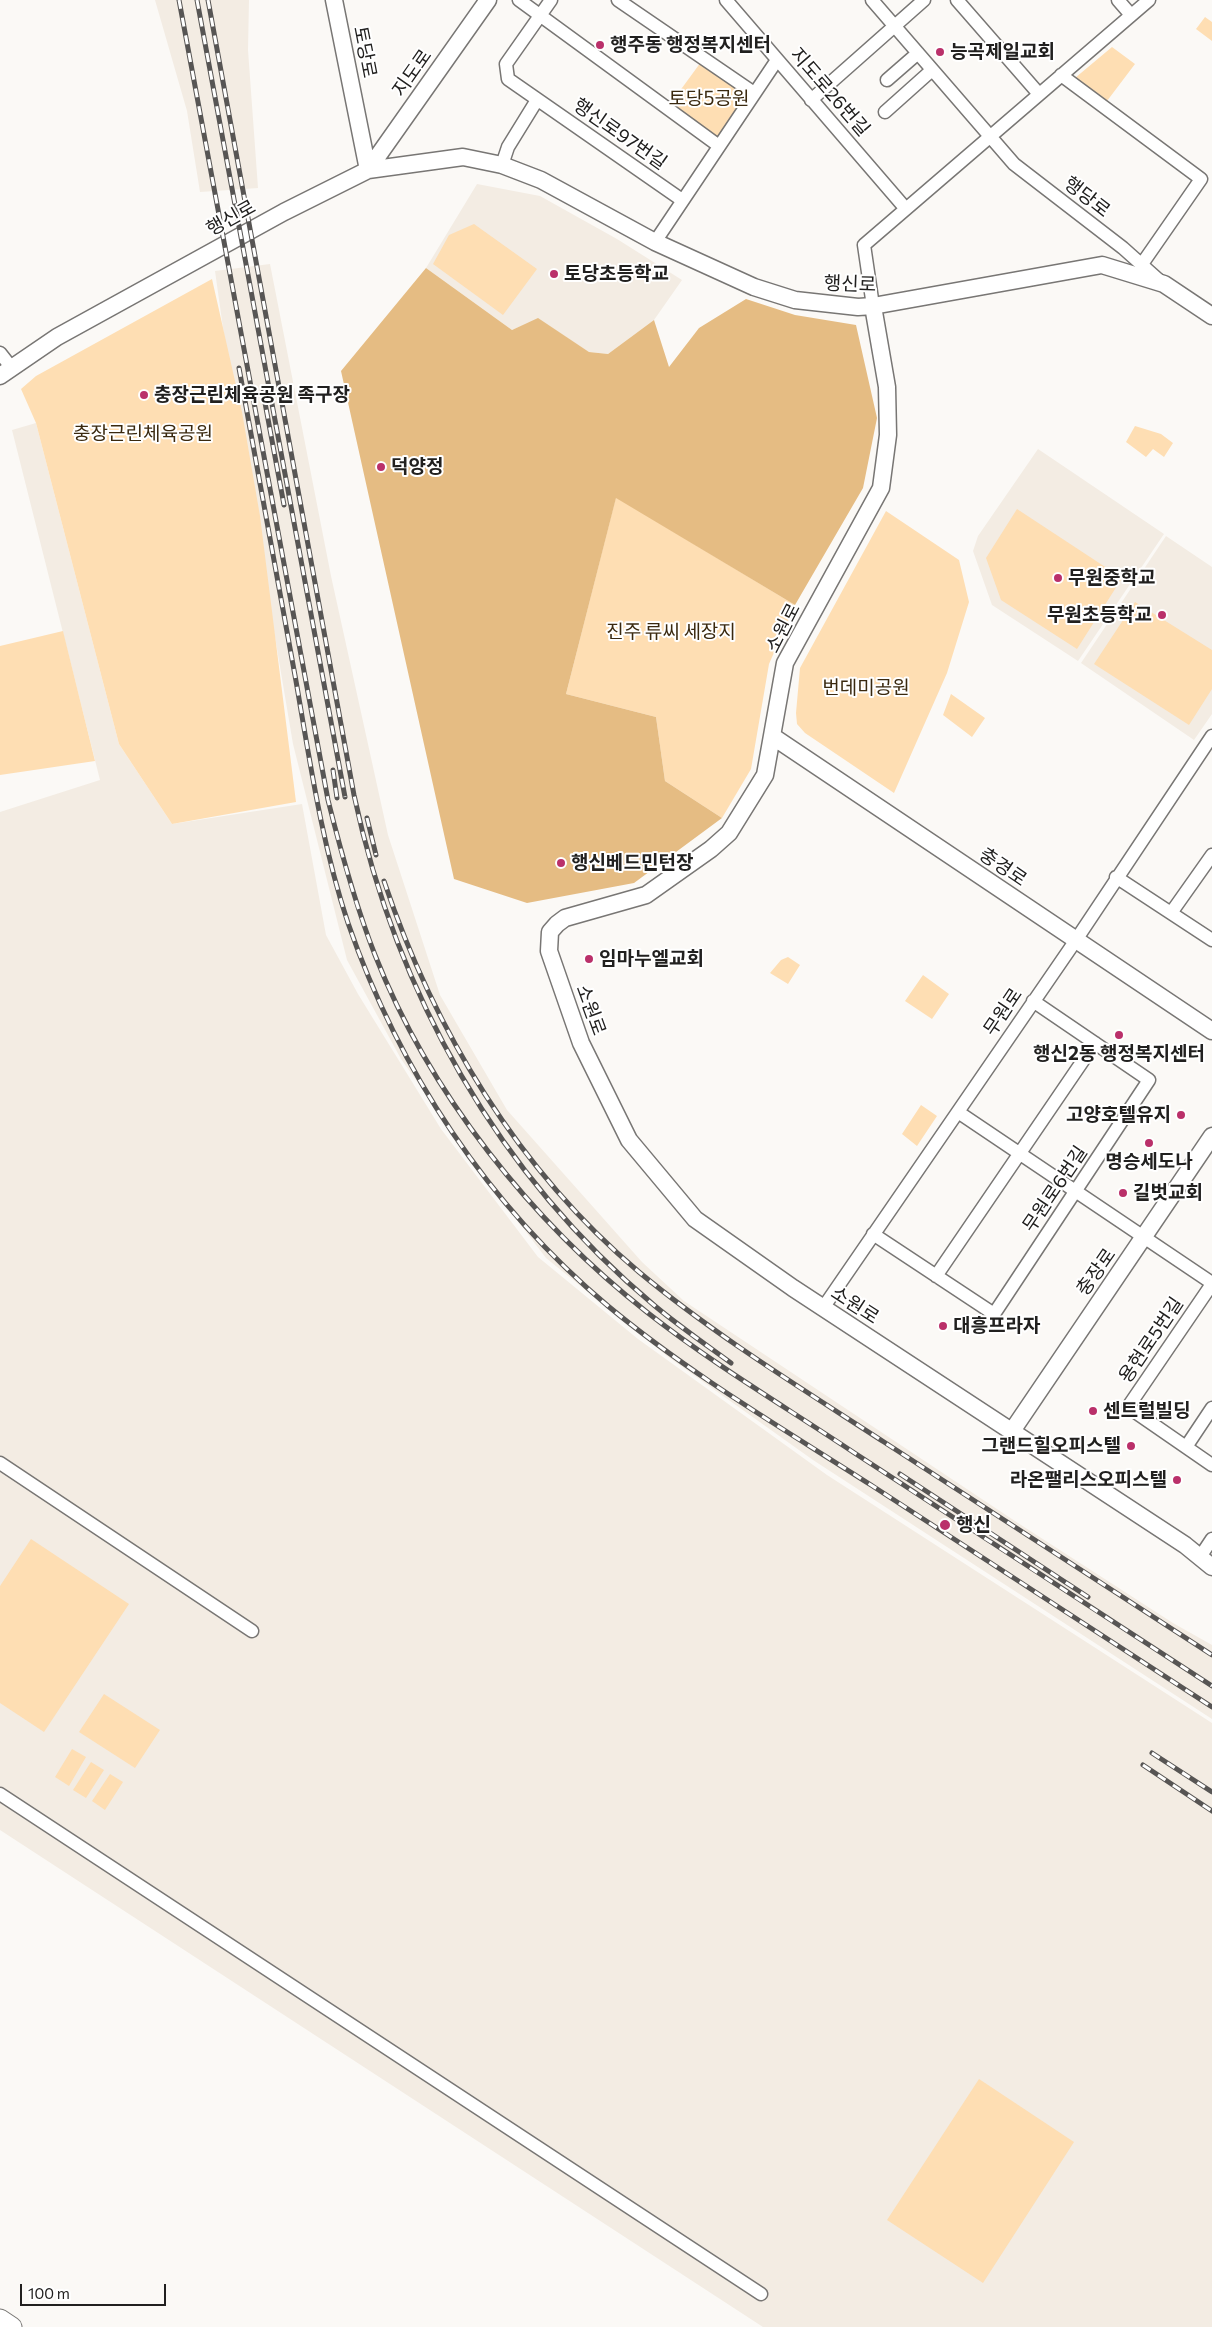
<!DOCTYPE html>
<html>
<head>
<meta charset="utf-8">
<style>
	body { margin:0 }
	#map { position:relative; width:1212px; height:2327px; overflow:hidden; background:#fbf9f6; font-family:Commissioner,sans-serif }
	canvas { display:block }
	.scale { position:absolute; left:20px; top:2284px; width:146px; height:22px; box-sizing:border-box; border:2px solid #21201f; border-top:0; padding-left:6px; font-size:15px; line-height:18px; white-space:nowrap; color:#21201f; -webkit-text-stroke:4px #fff; paint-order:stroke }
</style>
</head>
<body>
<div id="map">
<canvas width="1212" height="2327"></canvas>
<div class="scale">100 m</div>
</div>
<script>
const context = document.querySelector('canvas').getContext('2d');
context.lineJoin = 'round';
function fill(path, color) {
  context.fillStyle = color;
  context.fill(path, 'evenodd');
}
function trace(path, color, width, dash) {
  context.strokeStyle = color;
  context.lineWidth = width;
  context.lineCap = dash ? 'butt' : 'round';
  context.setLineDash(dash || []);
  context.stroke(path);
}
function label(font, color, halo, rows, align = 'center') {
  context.font = font + ' Commissioner,"Noto Sans KR",sans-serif';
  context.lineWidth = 4;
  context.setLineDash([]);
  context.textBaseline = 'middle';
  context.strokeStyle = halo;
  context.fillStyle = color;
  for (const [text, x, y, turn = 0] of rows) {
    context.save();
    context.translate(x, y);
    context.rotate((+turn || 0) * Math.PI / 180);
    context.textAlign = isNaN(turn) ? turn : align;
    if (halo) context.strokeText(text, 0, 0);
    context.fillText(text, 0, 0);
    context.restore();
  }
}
fill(new Path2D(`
	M155 0H249L248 50 258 188 200 192 187 111Z
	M477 184 540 196 617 239 682 280 654 320 608 354 589 352 538 319 512 330 426 268Z
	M270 264 331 576 388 835 440 995 507 1110 642 1262 684 1301 1018 1523 1173 1623 1212 1645V1719L813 1460 667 1356 546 1258 498 1195 401 1059 347 960 293 744 223 328 215 271Z
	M36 423 119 744 172 824 302 804 326 935 358 994 441 1129 538 1257 638 1339 827 1475 1212 1723V2327H763L0 1830V812L100 780 12 430Z
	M1038 449 1164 534 1078 661 992 605 973 551 978 536Z
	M1166 536 1212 567V714L1194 740 1081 663Z`), '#f3ece3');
fill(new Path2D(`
	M1205 17 1212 22V41L1196 29Z
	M1112 47 1135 64 1107 101 1075 78Z
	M701 62 747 96 718 137 671 103Z
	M474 224 537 269 503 315 433 264 449 235Z
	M212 279 242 412 260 516 296 802 172 824 119 744 36 423 21 389 36 376Z
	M1135 426 1161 434 1173 443 1164 457 1153 449 1146 457 1126 442Z
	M616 497 795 605 769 664 751 769 722 818 665 781 656 717 566 694Z
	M1017 509 1122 578 1077 649 1001 600 986 558Z
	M886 511 959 560 969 602 947 673 894 793 805 733 797 724 796 713 800 668Z
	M1135 602 1212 650V689L1189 725 1094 664Z
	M63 631 95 761 0 775V646Z
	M951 694 985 718 972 737 943 715Z
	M788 957 800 965 788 984 770 973 781 960Z
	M923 975 949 994 932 1019 905 1001Z
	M921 1105 937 1116 917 1146 902 1134Z
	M31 1539 129 1604 44 1732 0 1703V1586Z
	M104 1694 160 1730 135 1768 79 1732Z
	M72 1749 86 1757 69 1786 55 1777Z
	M91 1762 104 1770 86 1798 73 1790Z
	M110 1774 123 1782 105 1810 92 1801Z
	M979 2079 1074 2142 983 2283 887 2220Z`), '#fedeb3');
fill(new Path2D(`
	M426 268 512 330 538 318 589 352 608 354 654 320 669 367 699 328 746 299 795 315 856 325 877 418 863 488 795 605 616 498 566 694 656 717 665 781 722 818 634 883 527 903 454 879 341 371Z`), '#e5bc83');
const minor = new Path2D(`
	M519 0 719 146
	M551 0 506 64 508 79 682 200
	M618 0 754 93
	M726 0 906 209
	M872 0 1014 164 1123 248 1161 282
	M957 0 1039 94
	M1118 0 1131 15
	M1061 75 1201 179 1142 264
	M887 80 918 53
	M811 100 924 0
	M885 112 932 70
	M502 165 508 147 537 100
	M655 242 777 60
	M873 306 864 245 1149 0
	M0 353 11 367
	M1116 877 1212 940
	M1171 913 1212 855
	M958 1112 1212 1283
	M873 1234 994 1314 1149 1080 1033 1001
	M936 1276 1095 1043
	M1212 1284 1128 1407 1212 1465
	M823 1308 1076 940 1212 736
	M1186 1447 1212 1408
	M0 1463 252 1631
	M1200 1557 1212 1539
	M0 1794 761 2294`);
const major = new Path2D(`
	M334 0 368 170
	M368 170 488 0
	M873 306 887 387 888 435 881 488 785 663 765 775 729 833 711 849 646 895 565 918 557 924 550 932 549 951 581 1043 629 1140 695 1219 793 1288 1185 1545 1212 1567
	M0 376 57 337 284 212 368 170 463 157 502 165 541 180 655 242 754 287 795 300 858 307 873 306 1102 265 1164 284 1212 316
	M772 736 1212 1031
	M1012 1431 1212 1136`);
const highway = new Path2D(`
	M0 2319 12 2327`);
trace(minor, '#787674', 15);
trace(major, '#787674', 19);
trace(highway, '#787674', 21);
trace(minor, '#fff', 12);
trace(major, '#fff', 16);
trace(highway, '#fff', 19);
const rail = new Path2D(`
	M179 0 328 800C341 852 355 904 375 955 429 1093 532 1222 648 1313 713 1364 784 1406 853 1452 972 1530 1092 1608 1212 1686
	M197 0 345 797
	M208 0 354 795C396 993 498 1175 655 1306 679 1326 705 1344 731 1363
	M239 368C258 472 277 577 296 681 310 762 322 845 348 923 399 1071 488 1205 608 1306 690 1374 782 1428 871 1485 985 1559 1098 1633 1212 1707
	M263 392 284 505
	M333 770 337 798
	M367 818 376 855
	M384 881C434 1030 518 1170 639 1272 716 1336 801 1388 884 1442 993 1513 1103 1584 1212 1655
	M900 1474 1088 1597
	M1152 1753 1212 1792
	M1143 1765 1212 1811`);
trace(rail, '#575554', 5);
trace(rail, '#fff', 3, [9]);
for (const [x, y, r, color] of [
	[600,45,5,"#ba306a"],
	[940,52,5,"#ba306a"],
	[554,274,5,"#ba306a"],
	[144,395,5,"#ba306a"],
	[381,467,5,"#ba306a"],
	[1058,578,5,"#ba306a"],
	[1162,615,5,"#ba306a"],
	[561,863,5,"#ba306a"],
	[589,959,5,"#ba306a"],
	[1119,1035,5,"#ba306a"],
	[1181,1115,5,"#ba306a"],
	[1149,1143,5,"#ba306a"],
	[1123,1193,5,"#ba306a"],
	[943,1326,5,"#ba306a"],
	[1093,1411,5,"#ba306a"],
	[1131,1446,5,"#ba306a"],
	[1177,1480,5,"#ba306a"],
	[945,1525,6,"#ba306a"]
]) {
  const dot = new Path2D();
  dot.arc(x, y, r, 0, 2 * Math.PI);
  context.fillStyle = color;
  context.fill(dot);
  trace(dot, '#fff', 2);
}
label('bold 19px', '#21201f', '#fff', [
	["행주동 행정복지센터",610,45],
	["능곡제일교회",950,52],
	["토당초등학교",564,274],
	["충장근린체육공원 족구장",154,395],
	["덕양정",391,467],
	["무원중학교",1068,578],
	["무원초등학교",1152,615,"right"],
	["행신베드민턴장",571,863],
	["임마누엘교회",599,959],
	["행신2동 행정복지센터",1119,1054,"center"],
	["고양호텔유지",1171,1115,"right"],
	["명승세도나",1149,1162,"center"],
	["길벗교회",1133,1193],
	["대흥프라자",953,1326],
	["센트럴빌딩",1103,1411],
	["그랜드힐오피스텔",1121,1446,"right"],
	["라온팰리스오피스텔",1167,1480,"right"],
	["행신",956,1525]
], 'left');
label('19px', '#21201f', '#fff', [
	["토당로",365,52,79],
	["지도로",412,73,-55],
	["지도로26번길",830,92,49],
	["행신로97번길",620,134,35],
	["행당로",1087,197,38],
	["행신로",231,218,-29],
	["행신로",850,284,2],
	["소원로",783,628,-63],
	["충경로",1003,867,34],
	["소원로",591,1010,70],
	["무원로",1003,1012,-56],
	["무원로6번길",1055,1189,-56],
	["충장로",1096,1272,-55],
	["소원로",855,1305,33],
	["용현로5번길",1151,1340,-56]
]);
label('19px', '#3a290f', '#fff', [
	["토당5공원",709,99],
	["충장근린체육공원",143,434],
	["진주 류씨 세장지",671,632],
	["번데미공원",866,688]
]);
</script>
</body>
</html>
